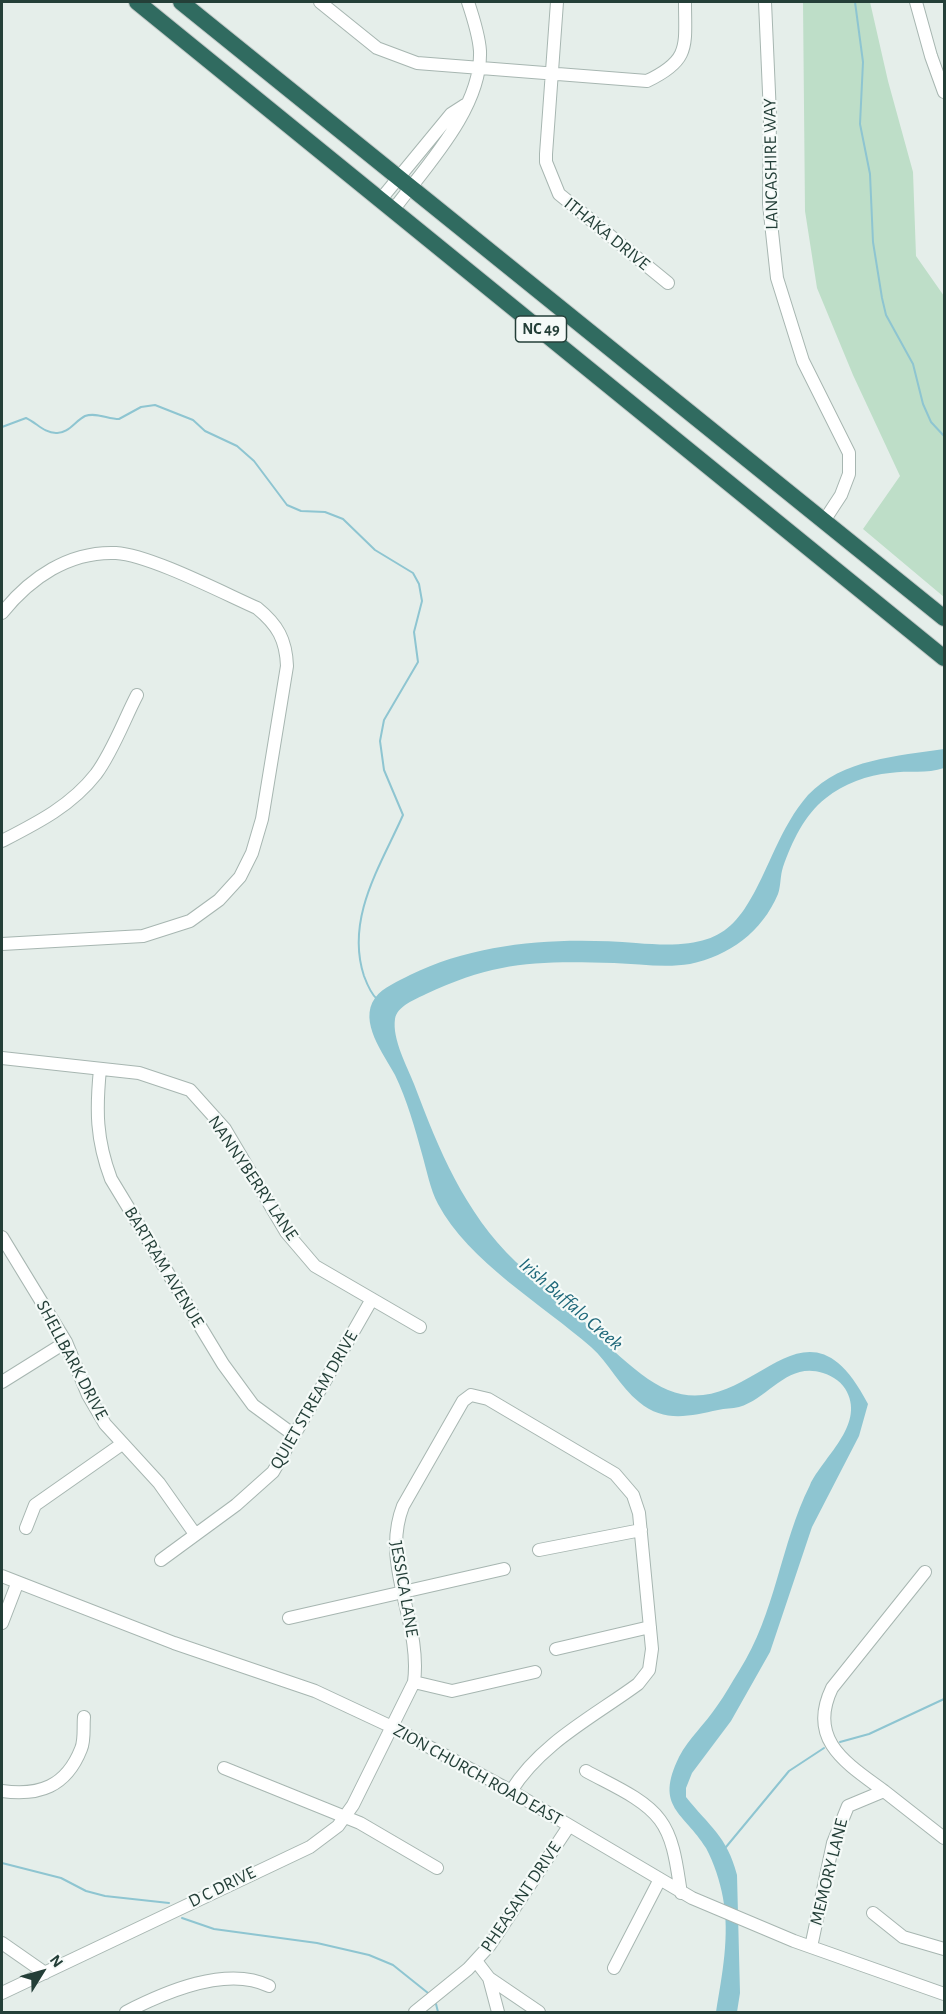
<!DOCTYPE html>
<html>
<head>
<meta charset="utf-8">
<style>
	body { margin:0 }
	#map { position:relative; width:946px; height:2014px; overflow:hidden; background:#e5eeea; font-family:"Alegreya Sans",sans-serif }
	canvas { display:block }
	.frame { position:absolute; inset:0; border:3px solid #243f38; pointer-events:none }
	.north { position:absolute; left:12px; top:1942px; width:60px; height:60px; -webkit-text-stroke:4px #f5faf8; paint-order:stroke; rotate:53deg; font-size:16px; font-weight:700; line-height:24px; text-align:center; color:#243f38 }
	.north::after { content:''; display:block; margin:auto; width:21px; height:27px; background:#243f38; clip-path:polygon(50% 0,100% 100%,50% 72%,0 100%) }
</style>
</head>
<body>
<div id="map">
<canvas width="946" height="2014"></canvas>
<div class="frame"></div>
<div class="north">N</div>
</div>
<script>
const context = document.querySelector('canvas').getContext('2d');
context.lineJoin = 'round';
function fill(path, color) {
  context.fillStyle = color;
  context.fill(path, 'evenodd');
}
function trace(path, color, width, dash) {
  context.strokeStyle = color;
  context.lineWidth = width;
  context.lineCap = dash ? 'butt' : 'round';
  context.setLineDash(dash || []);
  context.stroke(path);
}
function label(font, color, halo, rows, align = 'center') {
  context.font = font + ' "Alegreya Sans",sans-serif';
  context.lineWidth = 4.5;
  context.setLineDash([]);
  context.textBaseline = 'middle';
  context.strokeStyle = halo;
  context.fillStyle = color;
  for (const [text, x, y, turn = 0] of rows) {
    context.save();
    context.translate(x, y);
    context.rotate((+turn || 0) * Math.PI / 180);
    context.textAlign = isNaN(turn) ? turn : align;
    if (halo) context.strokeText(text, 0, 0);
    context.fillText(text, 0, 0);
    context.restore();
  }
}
fill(new Path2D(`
	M803 2H870L888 81 913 172 916 256 944 296V597L863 529 900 476 853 375 817 288 805 211Z`), '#bedec8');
fill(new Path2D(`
	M944 749V768C927 774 908 770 890 773 868 775 843 784 826 798 804 815 792 842 783 867 780 876 781 885 778 894 762 932 729 956 690 964 666 968 638 964 614 963 537 961 497 961 426 994 416 999 397 1006 395 1019 392 1039 407 1066 414 1084 439 1150 464 1212 516 1262 531 1276 550 1286 564 1301 591 1328 634 1376 668 1390 752 1425 803 1278 868 1404L859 1436 812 1527 770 1652 731 1721 692 1773 686 1788V1797C709 1826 727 1836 737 1875L740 1993 737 2012H716C722 1975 730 1936 723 1898 720 1881 714 1863 706 1848 684 1812 654 1808 679 1757 689 1738 705 1724 717 1706 725 1695 732 1682 739 1671 776 1613 780 1545 810 1485 823 1457 864 1426 847 1392 843 1383 833 1376 823 1373 788 1361 769 1398 739 1407 732 1409 725 1408 718 1410 690 1416 664 1423 639 1402 620 1387 609 1363 591 1347 543 1305 468 1261 438 1204 430 1189 427 1171 422 1154 415 1128 407 1100 395 1075 384 1054 358 1022 375 998 383 987 399 981 410 975 479 941 561 937 636 943 729 951 739 928 775 849 784 830 794 811 808 795 842 759 898 756 944 749Z`), '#8ec5d1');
trace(new Path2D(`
	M855 2 863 62 860 124 870 174 873 242 882 298 886 315 913 364 923 404 931 422 944 436
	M2 427 26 418C37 423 44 433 56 433 68 434 75 421 85 416 96 412 108 419 119 419L141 407 155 405 193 420 205 431 237 446 254 461 287 505 301 511 325 512 343 519 375 550 413 573 419 584 422 601 414 632 418 662 384 720 380 741 384 770 403 815C381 865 345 918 364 976 367 984 371 994 377 999
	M840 1742 869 1734 944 1699
	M726 1847 789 1771 824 1748
	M2 1863 61 1878 86 1891 105 1896 169 1903
	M182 1918 214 1929 317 1943 369 1955 393 1965 428 1993
	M436 2004 438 2012`), '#8ec5d1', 2);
const minor = new Path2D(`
	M320 2 377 48 417 63 647 81C691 60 685 46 685 2
	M557 2 546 154V162L559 194 668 283
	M765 2 770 115 769 204 777 278 803 361 849 453V474L841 495 824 521
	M916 2 931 56 944 92
	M381 199 451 114 465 105
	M394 209C426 166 482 108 480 51 479 35 473 17 468 2
	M2 613C30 578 69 551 116 553 150 555 223 593 257 608 278 625 286 640 287 666L262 819 252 853 240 877 219 900 190 921 143 936 2 944
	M2 841C37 823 71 806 96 774 113 751 124 720 137 695
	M2 1058 139 1073 190 1090 225 1129 286 1232 315 1266 420 1327
	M100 1069C96 1110 96 1139 111 1179L223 1364 253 1405 294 1435
	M2 1237 66 1342 88 1395 105 1424 159 1483 195 1534
	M2 1382 66 1342
	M26 1528 35 1505 122 1444
	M539 1550 641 1530
	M161 1560 236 1505 273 1472 372 1299
	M2 1576 174 1643 315 1691 392 1727 511 1791 692 1898 794 1941 944 1994
	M289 1618 504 1569
	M2 1623 17 1584
	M556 1649 650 1627
	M414 1682 452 1691 535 1672
	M224 1768 360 1823 437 1868
	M586 1771C609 1784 644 1798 660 1820 675 1840 677 1870 681 1893
	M2 1791C39 1796 66 1787 81 1749 85 1740 83 1727 84 1717
	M884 1791C846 1763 807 1740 832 1688L925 1572
	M873 1913 903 1937 944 1949
	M2 1943 45 1973
	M811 1947 833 1843 848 1806 884 1791 944 1838
	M476 1961 489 1978 539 2012
	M614 1968 659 1881
	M489 1978 498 2012
	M2 1993 310 1847 338 1826 353 1805 414 1682C422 1622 380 1565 403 1506L463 1401 471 1395 488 1399 615 1474 633 1495 639 1513 652 1649 649 1670 638 1684C593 1717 541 1743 511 1791
	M126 2012C165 1992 227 1965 269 1986
	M415 2012 468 1969 490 1945 569 1826`);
const highway = new Path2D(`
	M137 2 944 658
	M181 2 944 618`);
trace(minor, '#a7b6b1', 14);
trace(highway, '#c2c9c7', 18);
trace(minor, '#fff', 12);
trace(highway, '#306b60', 16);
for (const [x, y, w] of [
	[541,329,51]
]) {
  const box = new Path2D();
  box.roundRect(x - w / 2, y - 13, w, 26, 4.5);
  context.fillStyle = '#f5faf8';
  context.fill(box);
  trace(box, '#243f38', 1.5);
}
label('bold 16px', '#243f38', null, [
	["NC 49",541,329]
]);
label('18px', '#243f38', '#f5faf8', [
	["LANCASHIRE WAY",771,164,-91],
	["ITHAKA DRIVE",607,234,39],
	["NANNYBERRY LANE",253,1178,56],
	["BARTRAM AVENUE",164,1267,59],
	["SHELLBARK DRIVE",72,1360,62],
	["QUIET STREAM DRIVE",314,1400,-60],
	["JESSICA LANE",404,1589,80],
	["ZION CHURCH ROAD EAST",478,1775,29],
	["MEMORY LANE",829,1872,-76],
	["D C DRIVE",222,1887,-26],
	["PHEASANT DRIVE",521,1897,-56]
]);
label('italic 20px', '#1f687a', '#f5faf8', [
	["Irish Buffalo Creek",571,1304,41]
]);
</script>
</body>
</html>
